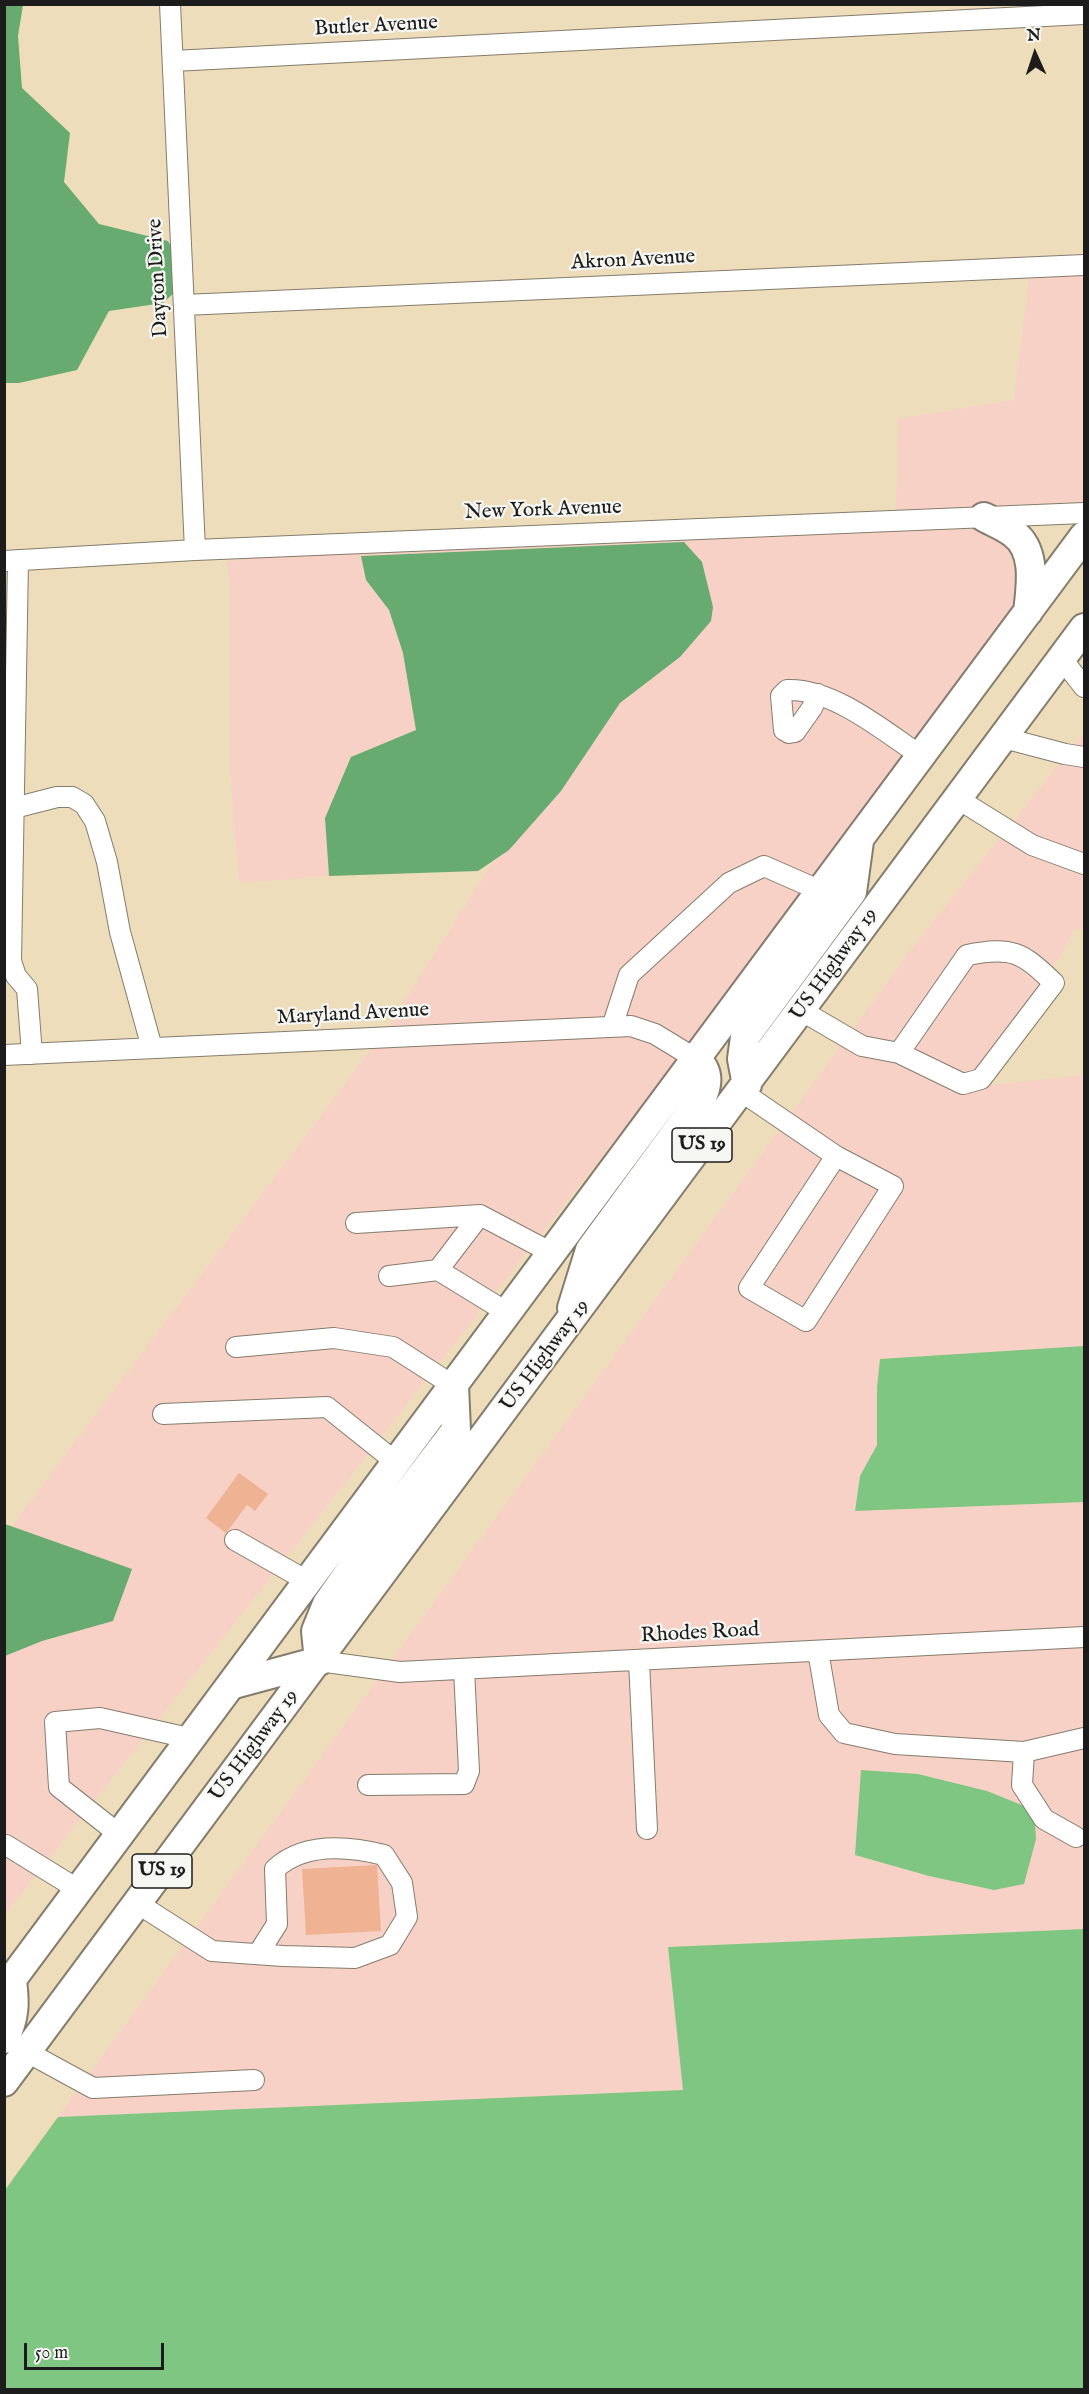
<!DOCTYPE html>
<html>
<head>
<meta charset="utf-8">
<style>
	body { margin:0 }
	#map { position:relative; width:1089px; height:2394px; overflow:hidden; background:#edddbb; font-family:"IM FELL English",serif }
	canvas { display:block }
	.frame { position:absolute; inset:0; border:6px solid #1c1c1c; pointer-events:none }
	.north { position:absolute; left:1005px; top:24px; width:60px; height:60px; -webkit-text-stroke:4px #f6f6f2; paint-order:stroke; rotate:357deg; font-size:16px; font-weight:700; line-height:24px; text-align:center; color:#1c1c1c }
	.north::after { content:''; display:block; margin:auto; width:21px; height:27px; background:#1c1c1c; clip-path:polygon(50% 0,100% 100%,50% 72%,0 100%) }
	.scale { position:absolute; left:24px; top:2343px; width:140px; height:27px; box-sizing:border-box; border:3px solid #1c1c1c; border-top:0; padding-left:8px; font-size:18px; line-height:21px; white-space:nowrap; color:#1c1c1c; -webkit-text-stroke:4px #f6f6f2; paint-order:stroke }
</style>
</head>
<body>
<div id="map">
<canvas width="1089" height="2394"></canvas>
<div class="frame"></div>
<div class="north">N</div>
<div class="scale">50 m</div>
</div>
<script>
const context = document.querySelector('canvas').getContext('2d');
context.lineJoin = 'round';
function fill(path, color) {
  context.fillStyle = color;
  context.fill(path, 'evenodd');
}
function trace(path, color, width, dash) {
  context.strokeStyle = color;
  context.lineWidth = width;
  context.lineCap = dash ? 'butt' : 'round';
  context.setLineDash(dash || []);
  context.stroke(path);
}
function label(font, color, halo, rows, align = 'center') {
  context.font = font + ' "IM FELL English",serif';
  context.lineWidth = 4.5;
  context.setLineDash([]);
  context.textBaseline = 'middle';
  context.strokeStyle = halo;
  context.fillStyle = color;
  for (const [text, x, y, turn = 0] of rows) {
    context.save();
    context.translate(x, y);
    context.rotate((+turn || 0) * Math.PI / 180);
    context.textAlign = isNaN(turn) ? turn : align;
    if (halo) context.strokeText(text, 0, 0);
    context.fillText(text, 0, 0);
    context.restore();
  }
}
fill(new Path2D(`
	M1084 269V502L985 506 979 503 978 507 896 510 898 419 1014 400 1030 270Z
	M982 528 1009 542 1019 559V607L739 983 5 1914V1656L42 1641 132 1569 12 1526 388 1027 495 859 509 849 561 791 620 703 682 655 361 556 366 580 389 610 403 653 416 730 351 757 325 818 329 876 239 883 230 769V587L227 562 247 558Z
	M1084 733V929L1074 930 990 1085 1084 1075V1346L881 1359 877 1387V1445L860 1476 855 1511 1084 1502V1929L668 1947 684 2090 58 2117 911 950ZM861 1771 918 1774 987 1791 1024 1884 994 1890 929 1876 856 1855Z`), '#f7d1c6');
fill(new Path2D(`
	M1084 1346V1502L855 1511 860 1476 877 1445V1387L880 1359Z
	M861 1770 918 1774 987 1791 1034 1810 1036 1839 1024 1884 994 1890 929 1876 855 1855Z
	M1084 1929V2389H5V2190L58 2117 683 2090 668 1947Z`), '#7fc682');
fill(new Path2D(`
	M4 5H23L18 36 22 88 70 133 64 182 99 224 168 241 189 279 163 303 109 311 77 370 19 383H4Z
	M684 542 702 562 713 607 711 621 680 657 620 703 561 791 509 850 478 871 329 876 325 818 351 757 416 730 403 653 389 610 366 580 361 556Z
	M5 1524 132 1569 113 1621 42 1641 5 1656Z`), '#67ab70');
fill(new Path2D(`
	M239 1473 268 1494 255 1511 247 1505 226 1533 206 1518Z
	M377 1865 381 1931 306 1935 302 1869Z`), '#efb393');
const minor = new Path2D(`
	M170 4 195 550
	M173 61 1084 14
	M184 305 1084 265
	M18 560 11 961 16 976 27 989 32 1054
	M4 561 195 550 1084 513
	M1062 659 1084 687
	M818 694 812 708 795 732 789 733 784 730 781 696 787 690C833 688 884 731 921 756
	M1004 738 1065 754 1084 757
	M958 799 1032 845 1084 864
	M14 808 57 797H72L84 804 95 821 107 862 120 932 152 1048
	M802 1011 862 1046 899 1053 967 955C1012 946 1022 952 1054 983L981 1079 963 1084 899 1053
	M612 1027 629 975 729 883 764 866 821 891
	M4 1055 631 1026 655 1034 696 1059
	M742 1092 836 1156 749 1288 806 1321 893 1186 836 1156
	M356 1223 480 1215 552 1253
	M438 1270 480 1215
	M389 1276 438 1270 508 1313
	M236 1347 334 1338 393 1347 454 1386
	M163 1414 327 1407 397 1463
	M235 1540 309 1582
	M818 1651 829 1715 844 1733 895 1744 1024 1752
	M319 1661 400 1672 1084 1637
	M639 1661 647 1829
	M368 1785 464 1784 469 1771 464 1669
	M120 1835 59 1787 55 1722 100 1718 193 1739
	M1076 1837 1044 1819 1022 1785 1024 1752 1084 1738
	M4 1847 6 1845 79 1890
	M137 1903 212 1951 283 1956 355 1958 390 1945 407 1917 402 1883 384 1855C348 1846 304 1842 275 1869L277 1924 258 1954
	M27 2052 93 2088 254 2080`);
const highway = new Path2D(`
	M984 517C993 522 1004 526 1013 533 1037 550 1031 586 1028 612
	M747 1085 742 1059 745 1037 852 892 859 841
	M572 1308 590 1250 702 1097C709 1082 708 1070 696 1059
	M319 1661 316 1631 327 1604 367 1547 456 1430 454 1386
	M234 1684 319 1661
	M4 1990 1084 536
	M4 2039C15 2018 15 2003 12 1981
	M4 2082 1084 628`);
trace(minor, '#847c6c', 22);
trace(highway, '#847c6c', 32);
trace(minor, '#fff', 20);
trace(highway, '#fff', 28);
for (const [x, y, w] of [
	[702,1145,60],
	[162,1871,60]
]) {
  const box = new Path2D();
  box.roundRect(x - w / 2, y - 17, w, 34, 4.5);
  context.fillStyle = '#f6f6f2';
  context.fill(box);
  trace(box, '#1c1c1c', 1.5);
}
label('bold 20px', '#1c1c1c', null, [
	["US 19",702,1145],
	["US 19",162,1871]
]);
label('21px', '#1c1c1c', '#f6f6f2', [
	["Butler Avenue",376,27,-3],
	["Akron Avenue",633,261,-3],
	["Dayton Drive",159,278,-93],
	["New York Avenue",543,511,-2],
	["US Highway 19",835,965,-54],
	["Maryland Avenue",353,1015,-3],
	["US Highway 19",546,1356,-53],
	["Rhodes Road",700,1634,-3],
	["US Highway 19",255,1746,-53]
]);
</script>
</body>
</html>
